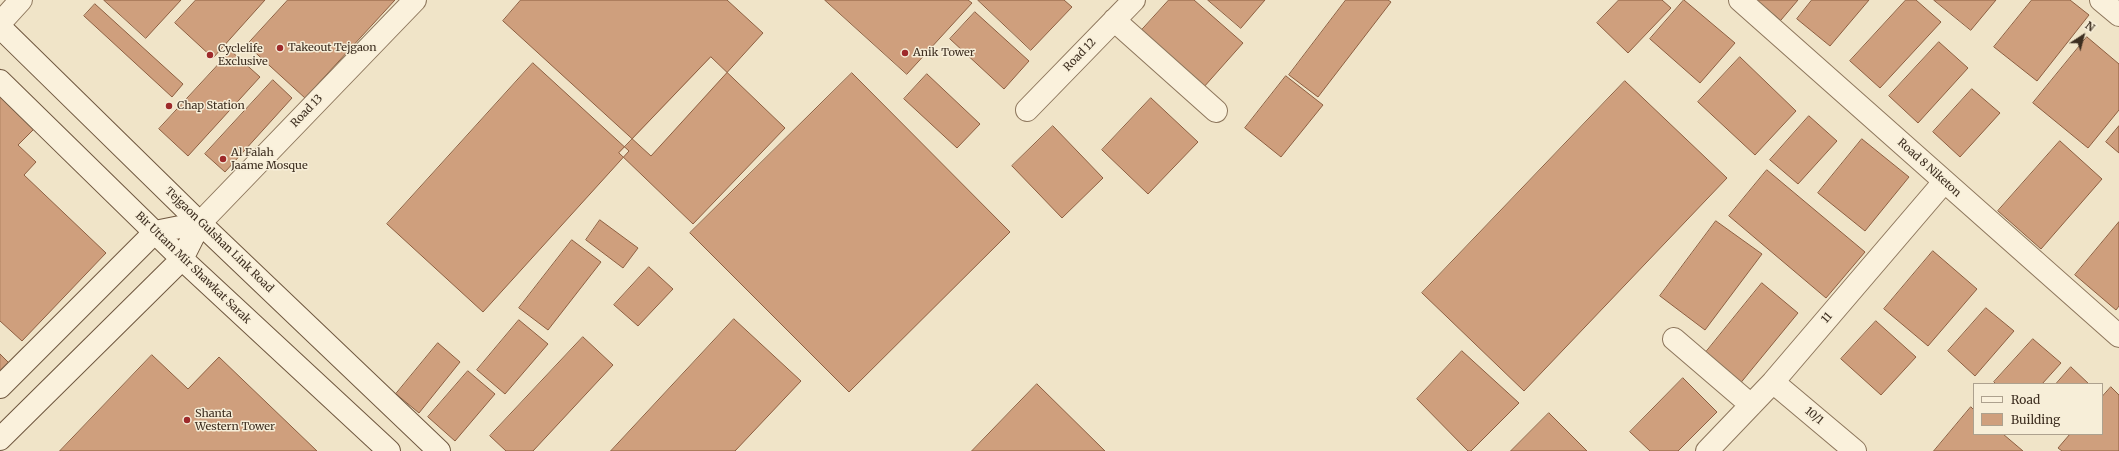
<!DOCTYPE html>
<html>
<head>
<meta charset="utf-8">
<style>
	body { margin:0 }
	#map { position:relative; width:2119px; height:451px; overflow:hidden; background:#f0e4c8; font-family:Merriweather,serif }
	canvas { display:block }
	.legend { position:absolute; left:1973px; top:383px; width:130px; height:52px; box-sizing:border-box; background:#f7eed8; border:1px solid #ada18e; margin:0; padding:5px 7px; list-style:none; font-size:12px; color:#3d2e20 }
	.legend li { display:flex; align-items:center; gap:8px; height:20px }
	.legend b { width:20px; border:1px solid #ada18e }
	.north { position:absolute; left:2063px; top:16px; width:40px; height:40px; -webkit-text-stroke:3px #f7eed8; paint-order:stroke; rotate:36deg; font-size:11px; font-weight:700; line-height:16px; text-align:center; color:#3d2e20 }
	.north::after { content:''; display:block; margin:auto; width:14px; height:18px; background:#3d2e20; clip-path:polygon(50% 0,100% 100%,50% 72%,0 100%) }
</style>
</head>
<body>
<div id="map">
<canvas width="2119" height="451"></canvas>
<ul class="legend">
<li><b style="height:5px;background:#faf1dc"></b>Road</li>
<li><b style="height:11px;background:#cf9f7d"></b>Building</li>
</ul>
<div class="north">N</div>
</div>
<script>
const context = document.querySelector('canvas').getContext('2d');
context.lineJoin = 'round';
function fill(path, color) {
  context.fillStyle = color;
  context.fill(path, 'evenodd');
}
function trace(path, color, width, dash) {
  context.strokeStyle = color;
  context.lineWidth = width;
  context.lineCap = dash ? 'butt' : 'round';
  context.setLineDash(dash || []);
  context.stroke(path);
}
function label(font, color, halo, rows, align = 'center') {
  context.font = font + ' Merriweather,serif';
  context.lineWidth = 3;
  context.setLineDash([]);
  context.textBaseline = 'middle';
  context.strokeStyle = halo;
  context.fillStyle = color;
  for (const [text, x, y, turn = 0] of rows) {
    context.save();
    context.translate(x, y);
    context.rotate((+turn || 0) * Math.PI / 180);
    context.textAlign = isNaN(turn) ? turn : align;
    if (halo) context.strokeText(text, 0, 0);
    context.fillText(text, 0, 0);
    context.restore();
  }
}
const building = new Path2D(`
	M104 0H181L146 38Z
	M196 0H265L213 58 175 23Z
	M288 0H395L305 98 247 45Z
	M521 0H727L763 33 651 156 503 21Z
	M825 0H968L972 3 907 74Z
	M978 0H1064L1072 7 1031 50Z
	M1169 0H1194L1243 43 1203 88 1140 32Z
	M1208 0H1265L1241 28Z
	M1346 0H1388L1391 2 1318 97 1289 75Z
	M1619 0H1662L1671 8 1628 53 1597 23Z
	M1684 0 1735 43 1700 83 1650 39Z
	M1757 0H1798L1781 20Z
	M1812 0H1869L1830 46 1797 19Z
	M1906 0H1916L1941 22 1880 88 1850 61Z
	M1934 0H1996L1971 30Z
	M2032 0H2070L2089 15 2037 81 1994 47Z
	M95 4 183 84 172 97 84 16Z
	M975 12 1029 61 1004 89 950 39Z
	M2087 37 2119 64V110L2088 148 2033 103Z
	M1939 42 1968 68 1918 123 1889 96Z
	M231 51 260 77 188 156 159 129Z
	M711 57 785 128 693 224 619 153Z
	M1740 57 1796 111 1755 155 1698 102Z
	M533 63 629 151 483 312 387 224Z
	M0 69 27 94 37 126 18 145 36 162 24 175 106 253 22 341 0 321Z
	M852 73 1010 232 849 392 690 233Z
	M927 74 980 124 957 148 904 99Z
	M1286 76 1323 105 1281 157 1245 128Z
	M273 80 292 98 225 172 205 154Z
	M1625 81 1727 178 1524 391 1422 293Z
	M1972 89 2000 113 1960 157 1933 132Z
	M1151 98 1198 142 1148 194 1102 150Z
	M1809 116 1837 141 1798 184 1770 160Z
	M1053 126 1103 178 1062 218 1012 166Z
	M2119 126V153L2106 142Z
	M1862 139 1909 177 1865 231 1818 193Z
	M2060 141 2102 179 2041 249 1998 211Z
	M1767 170 1865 252 1826 298 1729 216Z
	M600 220 638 248 623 268 586 240Z
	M1716 221 1762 254 1705 330 1660 296Z
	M2119 222V306L2116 310 2075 275Z
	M572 240 601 262 548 330 519 308Z
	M1933 251 1977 289 1928 346 1884 309Z
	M649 267 673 289 638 326 614 305Z
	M1762 283 1798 313 1734 391 1698 362Z
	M1986 308 2014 331 1975 376 1948 351Z
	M734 319 801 381 735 451H611Z
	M519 320 548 344 505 394 477 370Z
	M1876 321 1916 357 1881 395 1841 359Z
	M583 337 613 365 533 451H506L490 436Z
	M2033 339 2061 363 2042 384H1996L1994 382Z
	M438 343 460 362 419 413 396 394Z
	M1462 351 1519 403 1471 451H1468L1417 399Z
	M0 354 10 364 0 374Z
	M152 355 188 389 219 357 317 451H60Z
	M2071 367 2089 384H2056Z
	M468 371 495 394 455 441 428 417Z
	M1683 378 1717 412 1678 451H1650L1630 432Z
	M1037 384 1105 451H972Z
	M2111 387 2119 395V451H2062L2058 448 2070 434H2102V397Z
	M1971 407 1974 410V434H2003L2023 451H1934Z
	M1549 413 1587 451H1511Z`);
fill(building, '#cf9f7d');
trace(building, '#8d5f41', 1);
const street = new Path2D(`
	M1740 0 2119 336
	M2101 0 2119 15
	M1114 20 1216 111
	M0 23 21 0
	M1027 110 1134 0
	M200 223 415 0
	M1674 339 1751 405
	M1773 382 1855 451
	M1707 451 1773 382 1944 182`);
const secondary = new Path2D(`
	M0 27 200 223 439 451
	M0 81 182 259 389 451
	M0 387 155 232 200 223
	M0 439 182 259 200 223`);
trace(street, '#8d765c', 24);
trace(secondary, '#6f573f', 24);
trace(street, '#faf1dc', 22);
trace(secondary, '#faf1dc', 22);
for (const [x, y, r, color] of [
	[280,48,4,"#9e2a2b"],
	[905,53,4,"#9e2a2b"],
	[210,55,4,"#9e2a2b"],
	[169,106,4,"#9e2a2b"],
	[223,159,4,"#9e2a2b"],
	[187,420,4,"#9e2a2b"]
]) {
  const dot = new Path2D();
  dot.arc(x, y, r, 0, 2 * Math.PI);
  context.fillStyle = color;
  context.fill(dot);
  trace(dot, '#f7eed8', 1.5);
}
label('11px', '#3d2e20', '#f7eed8', [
	["Takeout Tejgaon",288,48],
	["Cyclelife",218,49],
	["Exclusive",218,62],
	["Anik Tower",913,53],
	["Chap Station",177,106],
	["Al Falah",231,153],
	["Jaame Mosque",231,166],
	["Shanta",195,414],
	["Western Tower",195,427]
], 'left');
label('11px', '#3d2e20', '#f7eed8', [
	["Road 12",1080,55,-46],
	["Road 13",307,111,-46],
	["Road 8 Niketon",1929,168,42],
	["Tejgaon Gulshan Link Road",219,240,44],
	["Bir Uttam Mir Shawkat Sarak",193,268,44],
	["11",1827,318,-49],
	["10/1",1814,416,40]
]);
</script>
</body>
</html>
